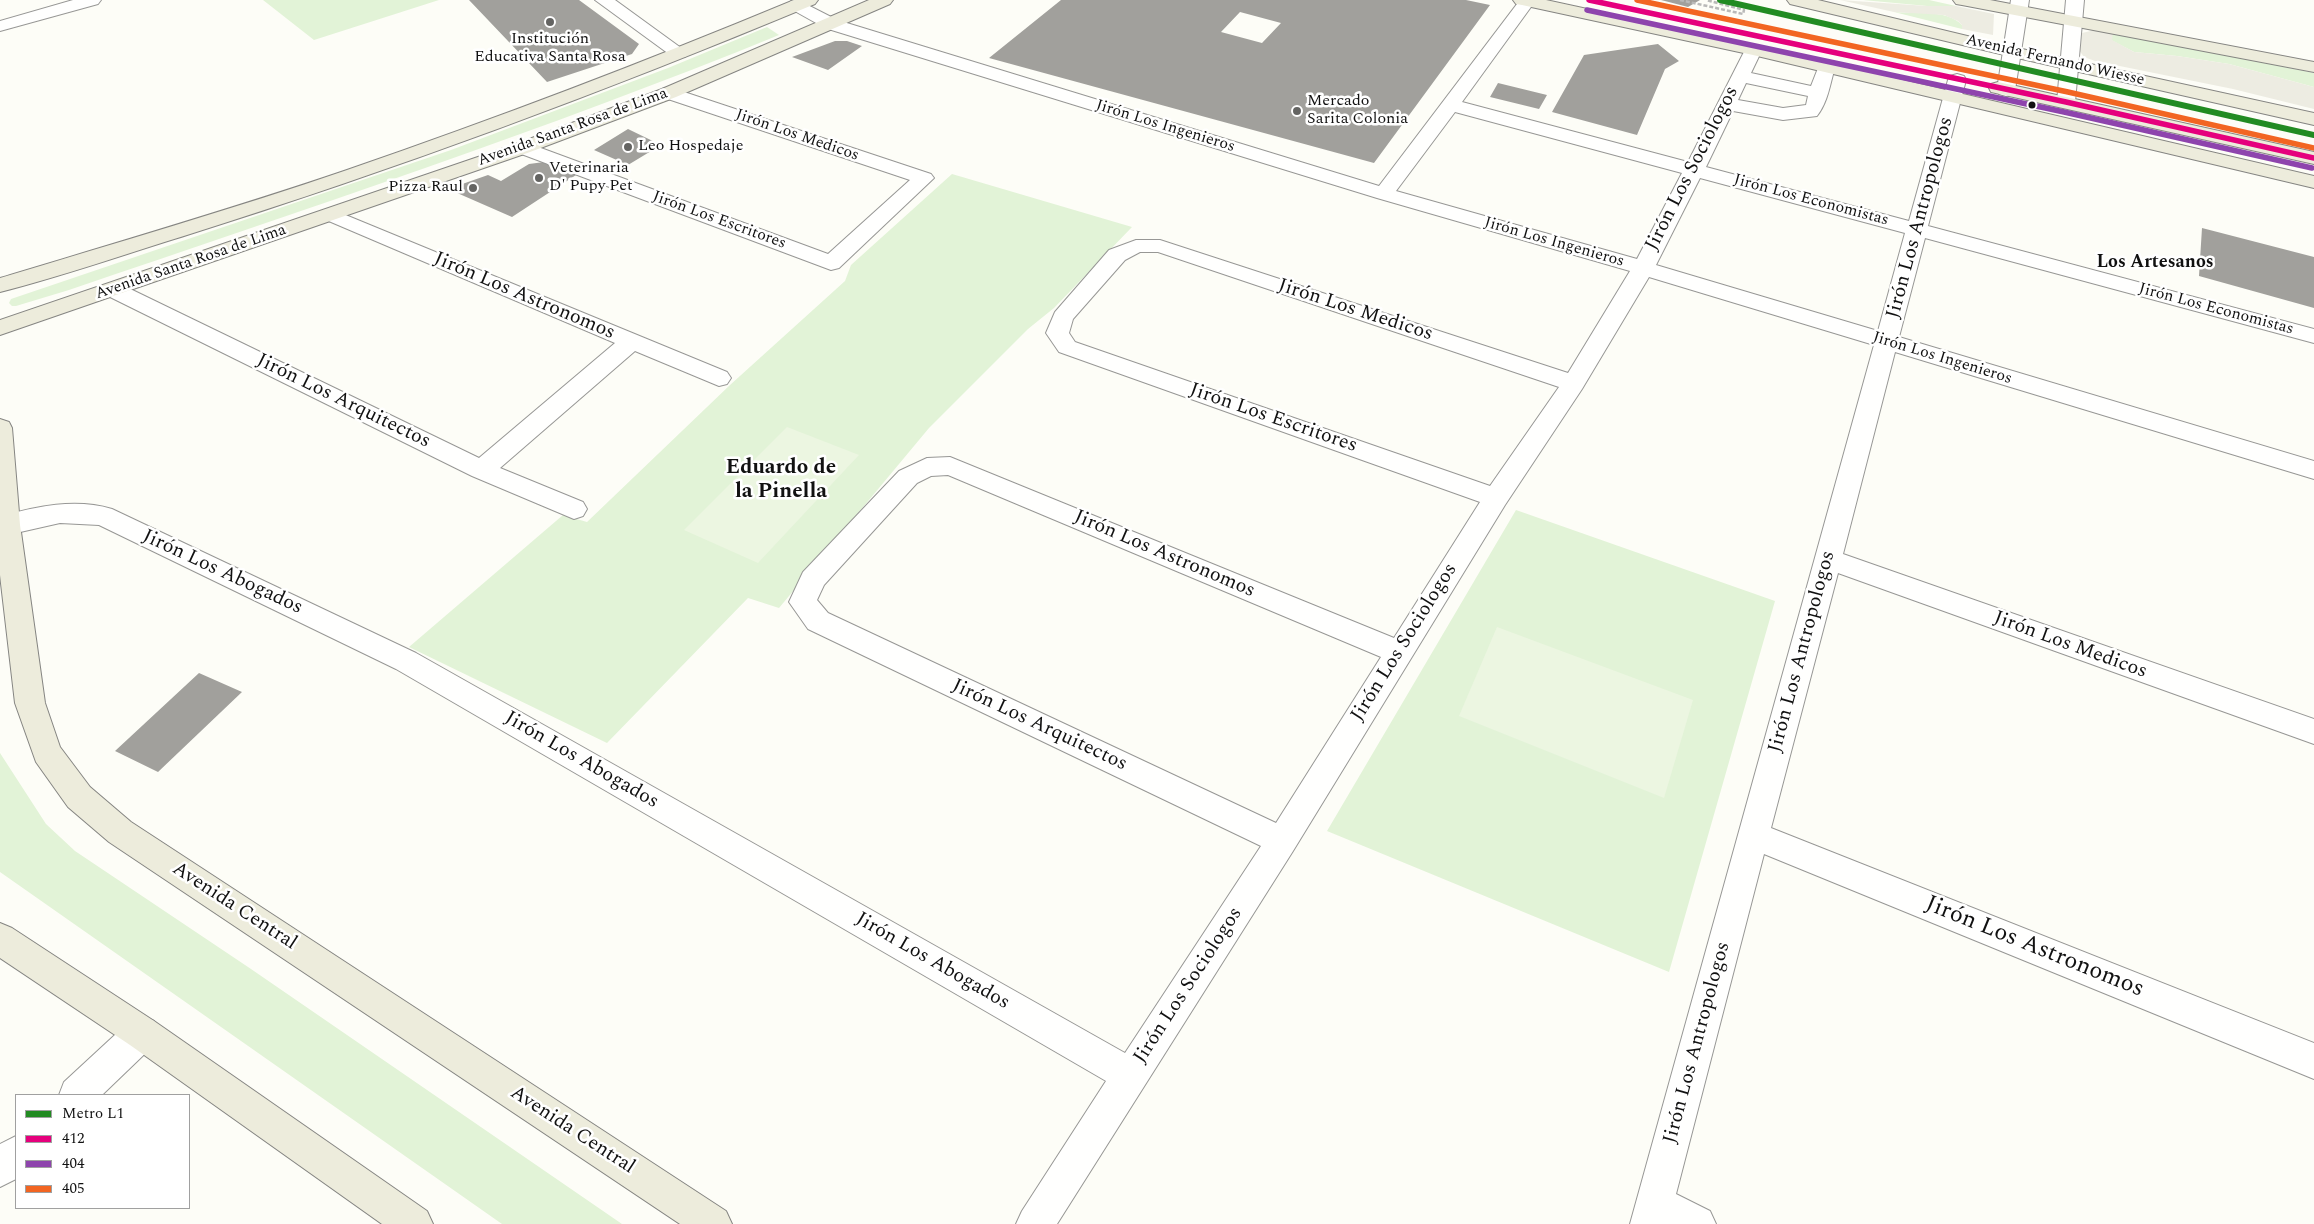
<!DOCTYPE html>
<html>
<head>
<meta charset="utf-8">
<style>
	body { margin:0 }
	#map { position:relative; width:2314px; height:1224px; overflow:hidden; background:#fdfdf7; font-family:Spectral,serif }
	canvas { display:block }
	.legend { position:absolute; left:15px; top:1094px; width:175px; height:115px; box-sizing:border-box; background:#fff; border:1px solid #a0a0a0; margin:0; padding:6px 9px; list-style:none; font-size:15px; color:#111 }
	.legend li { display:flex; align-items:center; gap:10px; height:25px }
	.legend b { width:25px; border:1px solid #a0a0a0 }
</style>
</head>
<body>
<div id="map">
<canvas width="2314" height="1224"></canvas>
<ul class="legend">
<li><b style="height:6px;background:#228b22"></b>Metro L1</li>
<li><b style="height:6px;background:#e5007d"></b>412</li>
<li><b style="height:6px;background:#8e44ad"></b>404</li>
<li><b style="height:6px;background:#f26522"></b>405</li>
</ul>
</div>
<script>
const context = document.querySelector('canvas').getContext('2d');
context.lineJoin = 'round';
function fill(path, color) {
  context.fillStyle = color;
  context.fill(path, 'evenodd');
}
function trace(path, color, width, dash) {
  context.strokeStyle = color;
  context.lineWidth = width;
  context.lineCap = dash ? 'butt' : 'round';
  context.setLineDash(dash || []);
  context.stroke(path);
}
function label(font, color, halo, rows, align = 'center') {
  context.font = font + ' Spectral,serif';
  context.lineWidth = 5;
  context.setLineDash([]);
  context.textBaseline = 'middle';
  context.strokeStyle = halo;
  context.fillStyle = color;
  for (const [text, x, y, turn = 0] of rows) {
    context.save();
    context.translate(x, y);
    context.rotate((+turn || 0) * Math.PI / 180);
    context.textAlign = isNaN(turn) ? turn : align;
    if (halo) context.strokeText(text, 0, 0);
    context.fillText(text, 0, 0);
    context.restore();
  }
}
fill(new Path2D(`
	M263 0H439L314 40Z
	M1863 0H1929L1956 6H1927Z
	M1894 12C1915 14 1947 9 1962 25V29Z
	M767 27 779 35C546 130 307 209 69 290L16 306H12L9 303 11 299 451 150 668 68Z
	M2113 32 2314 73V87L2229 64 2177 56 2134 52 2111 40Z
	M952 174 1132 227 1054 308 1028 329 929 428 779 608 748 598 607 743 409 647 563 515 587 522 730 385 845 281 851 265Z
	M1516 510 1775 601 1669 972 1327 831Z
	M0 753 46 824 75 851 251 969 622 1224H502L0 872Z`), '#e2f3d7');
fill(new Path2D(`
	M787 427 859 455 758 563 684 530Z
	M1497 627 1693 700 1664 798 1459 716Z`), '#ecf6e1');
fill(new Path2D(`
	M1840 0 1927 6H1956L1994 14 1993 35 1962 29V25L1958 21 1944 15 1894 12Z
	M2095 30 2113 32 2112 40 2134 52 2177 56 2229 64 2314 87V109L2233 89 2095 61 2084 57 2079 50 2082 33Z`), '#edece2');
fill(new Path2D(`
	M469 0H579L639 44 632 54 547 82Z
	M1061 0H1466L1490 5 1374 163 989 58ZM1240 12 1281 23 1262 43 1221 32Z
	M1661 0H1700L1688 7Z
	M835 41H847L862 46 828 70 792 57Z
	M1658 44 1679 61 1665 69 1637 135 1552 112 1584 55Z
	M1498 83 1547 95 1539 109 1490 97Z
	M628 129 661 145 628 165 594 150Z
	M544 162 576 175 512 217 448 189 488 175 501 181 529 164Z
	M2202 228 2314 257V308L2199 276Z
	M199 673 242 692 158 772 115 751Z`), '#a1a09c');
const minor = new Path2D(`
	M73 0H101L98 4 0 31V21Z
	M595 0H615L688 53 685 57H673Z
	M798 0 837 20 1379 186 1520 0H1536L1462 102 1688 162 1747 46H1759L1762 50 1751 73 1811 86 1820 63H1832L1835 67C1830 84 1828 102 1817 116L1783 120 1733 111 1706 167 1909 221 1948 80 1950 76 1957 74 1964 76 1966 80 1928 226 2314 329V343L1925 238 1899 337 2314 461V479L1895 352 1843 554 2314 719V744L1838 573 1771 828 2314 1043V1079L1764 854 1676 1194 1710 1211 1716 1224H1630L1874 345 1649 277 1582 389 1505 505 1293 851 1057 1224H1016L1022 1211 1106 1081 396 669 99 525 60 523 7 535 0 533V517C36 506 76 498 112 509L416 653 1125 1053 1261 846 808 629 789 602 803 572 899 471 927 458 950 457 1394 638 1480 502 1059 352 1046 333 1055 312 1109 250 1136 240H1160L1568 373 1630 271 1377 198 825 28 791 9 788 5 791 1ZM1746 83 1808 96 1806 105 1783 108 1738 100ZM1455 112 1682 173 1637 259 1396 191ZM1700 178 1905 233 1878 331 1656 265ZM1140 252H1158L1559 387 1490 486 1075 342 1069 333 1073 319 1125 260ZM948 475 1381 657 1276 823 828 613 817 600 824 585 917 483 931 476Z
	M2011 0H2029L2015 90 2013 94 2006 96 1999 94 1997 90Z
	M2066 0H2084L2075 102 2073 106 2066 108 2059 106 2057 102Z
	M669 87 931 174 934 178 839 268 831 270 516 152 513 148 516 144 523 142 530 144 828 254 910 180 662 97 660 93 662 89Z
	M331 209 727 372 731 378 727 384 719 386 635 351 500 468 583 502 587 509 583 516 574 519 472 476 106 295 103 290 106 285 114 283 122 285 479 458 615 343 324 219 321 215 324 211Z
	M142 1016 154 1021 159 1033 154 1045 102 1095H59L64 1082 130 1021Z
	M16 1136V1179L0 1187V1144Z`);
const major = new Path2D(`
	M794 0H818L815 4C609 90 400 168 187 235 125 254 63 276 0 292V278C116 243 233 209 347 170 498 118 647 61 794 0Z
	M869 0H893L890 4 676 97 530 152 0 335V320L516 144 662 89Z
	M1513 0H1546L1753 45 2314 176V188L1753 55 1522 5 1516 4Z
	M1787 0H1818L2013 47 2314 113V125L2013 57 1790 4Z
	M1953 0H1990L2314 62V72L1962 5 1956 4Z
	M1998 82 2314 152V164L1991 92 1989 88 1991 84Z
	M0 419 9 422 12 428 20 525 45 703 60 747 90 787 131 822 726 1211 732 1224H680L109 842 68 807 36 762 15 703 0 575Z
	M0 923 12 928 154 1021 427 1211 433 1224H382L130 1045 0 958Z`);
trace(minor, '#979795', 2);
trace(major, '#858582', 2);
trace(new Path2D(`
	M1680 0 1743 14 1744 10 1706 0`), '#b9b9b8', 2.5, [4, 2]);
fill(minor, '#fffffe');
fill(major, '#edecdc');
trace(new Path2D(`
	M1589 0 2066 102 2314 158`), '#e5007d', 5.5);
trace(new Path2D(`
	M1587 10 2064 112 2312 168`), '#8e44ad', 5.5);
trace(new Path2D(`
	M1637 0 2068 92 2314 148`), '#f26522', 5.5);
trace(new Path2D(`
	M1720 0 2314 135`), '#228b22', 6);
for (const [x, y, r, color] of [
	[550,22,5,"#646462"],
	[2032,105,4.5,"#111"],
	[1297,111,5,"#646462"],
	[628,147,5,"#646462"],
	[539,178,5,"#646462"],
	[473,188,5,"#646462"]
]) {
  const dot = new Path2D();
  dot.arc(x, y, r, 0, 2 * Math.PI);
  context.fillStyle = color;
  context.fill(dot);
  trace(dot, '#fff', 2);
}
label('16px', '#111', '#fff', [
	["Institución",550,40,"center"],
	["Educativa Santa Rosa",550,58,"center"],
	["Mercado",1307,102],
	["Sarita Colonia",1307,120],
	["Leo Hospedaje",638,147],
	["Veterinaria",549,169],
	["D' Pupy Pet",549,187],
	["Pizza Raul",463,188,"right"]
], 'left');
label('16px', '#111', '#fff', [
	["Avenida Fernando Wiesse",2055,61,13],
	["Jirón Los Ingenieros",1165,127,17],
	["Avenida Santa Rosa de Lima",573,128,-20],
	["Jirón Los Medicos",797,136,19],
	["Jirón Los Economistas",1811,201,15],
	["Jirón Los Escritores",719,221,20],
	["Jirón Los Ingenieros",1554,243,16],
	["Avenida Santa Rosa de Lima",191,263,-19],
	["Jirón Los Economistas",2216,310,15],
	["Jirón Los Ingenieros",1942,359,17]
]);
label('bold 18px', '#111', '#fff', [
	["Los Artesanos",2155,263]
]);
label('20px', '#111', '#fff', [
	["Jirón Los Sociologos",1693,169,-63],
	["Jirón Los Antropologos",1921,218,-75],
	["Jirón Los Astronomos",524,297,23],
	["Jirón Los Medicos",1355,311,18],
	["Jirón Los Arquitectos",343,402,26],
	["Jirón Los Escritores",1273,419,19],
	["Jirón Los Astronomos",1164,555,23],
	["Jirón Los Abogados",222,573,25],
	["Jirón Los Sociologos",1405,643,-58],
	["Jirón Los Medicos",2070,646,20],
	["Jirón Los Antropologos",1803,652,-75],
	["Jirón Los Arquitectos",1039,726,25],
	["Jirón Los Abogados",581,761,30],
	["Avenida Central",234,907,33],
	["Jirón Los Abogados",932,962,30],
	["Jirón Los Sociologos",1189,986,-57],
	["Jirón Los Antropologos",1698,1043,-75],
	["Avenida Central",572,1131,33]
]);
label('bold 21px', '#111', '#fff', [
	["Eduardo de",781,469],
	["la Pinella",781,493]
]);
label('24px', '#111', '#fff', [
	["Jirón Los Astronomos",2034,948,22]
]);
</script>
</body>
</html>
